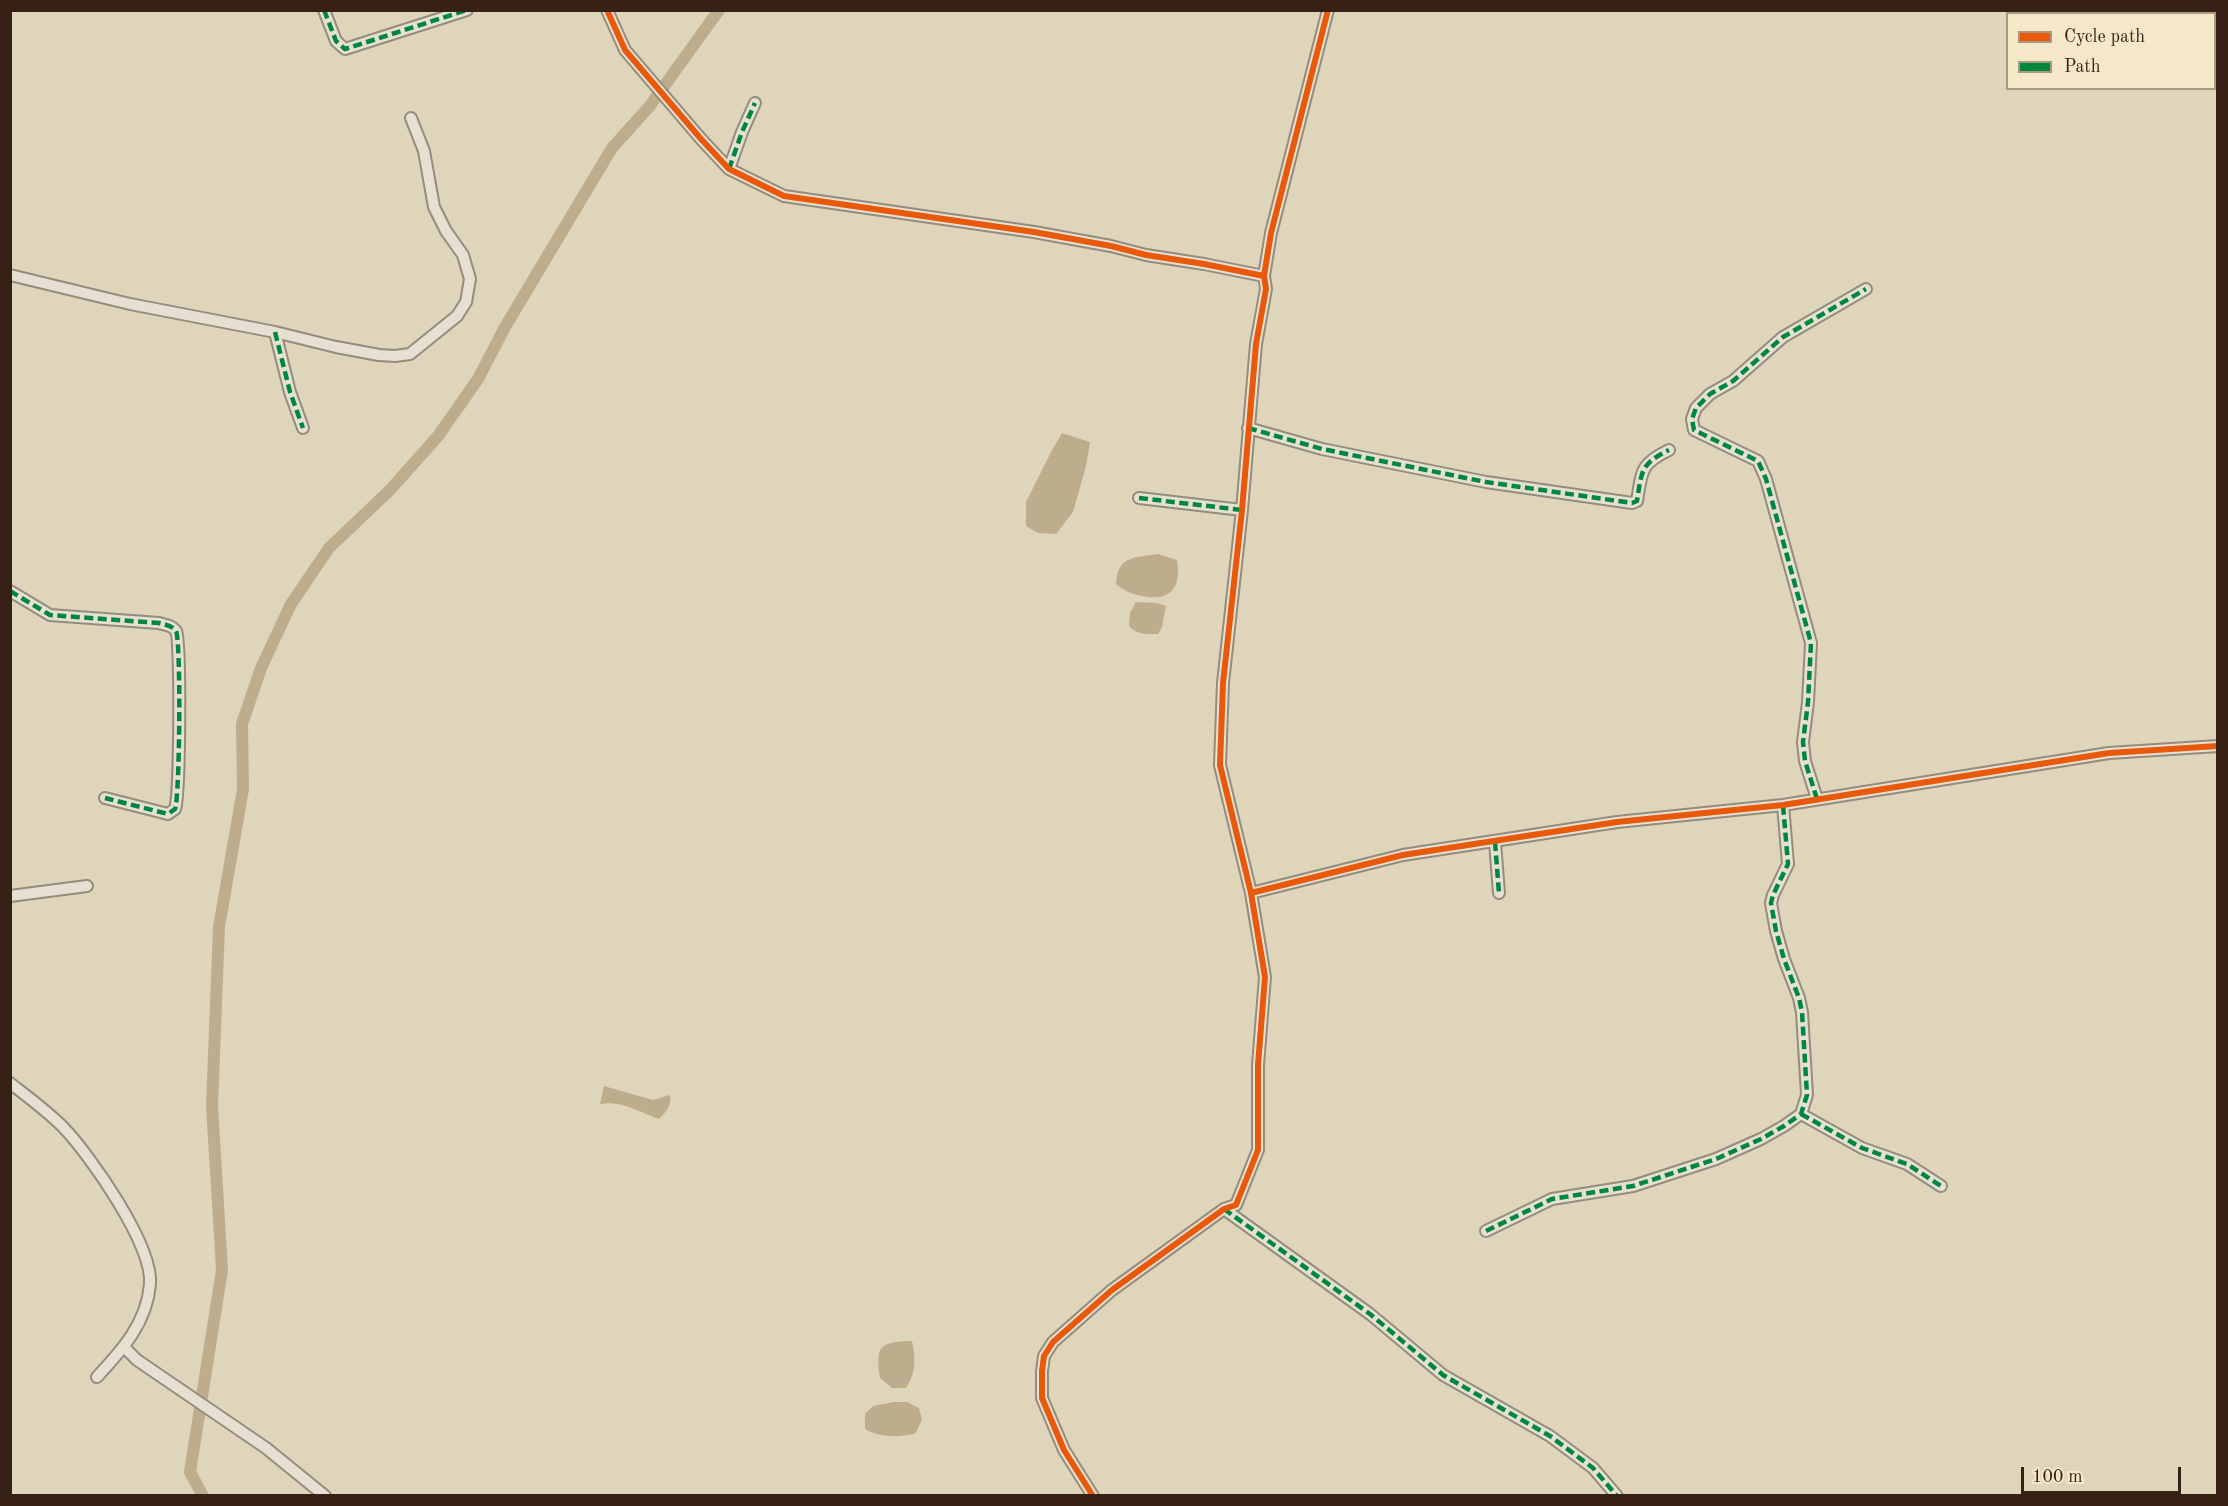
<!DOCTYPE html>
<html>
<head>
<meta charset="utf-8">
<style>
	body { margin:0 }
	#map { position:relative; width:2228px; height:1506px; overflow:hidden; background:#dfd5ba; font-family:"Old Standard TT",serif }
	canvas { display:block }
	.frame { position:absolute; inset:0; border:12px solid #372116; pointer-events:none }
	.legend { position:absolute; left:2006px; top:12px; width:210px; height:78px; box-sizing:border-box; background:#f4e8c8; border:2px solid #a89881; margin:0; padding:8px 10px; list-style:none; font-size:18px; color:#372116 }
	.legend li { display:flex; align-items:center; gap:12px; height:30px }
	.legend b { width:30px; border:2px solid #a89881 }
	.scale { position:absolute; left:2021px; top:1467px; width:160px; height:27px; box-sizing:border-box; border:3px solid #372116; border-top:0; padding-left:8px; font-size:18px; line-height:21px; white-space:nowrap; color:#372116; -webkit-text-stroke:4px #f4e8c8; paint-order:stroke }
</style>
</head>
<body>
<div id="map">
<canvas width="2228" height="1506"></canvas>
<div class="frame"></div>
<ul class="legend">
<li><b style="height:8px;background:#e8590c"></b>Cycle path</li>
<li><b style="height:8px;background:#00873e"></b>Path</li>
</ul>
<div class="scale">100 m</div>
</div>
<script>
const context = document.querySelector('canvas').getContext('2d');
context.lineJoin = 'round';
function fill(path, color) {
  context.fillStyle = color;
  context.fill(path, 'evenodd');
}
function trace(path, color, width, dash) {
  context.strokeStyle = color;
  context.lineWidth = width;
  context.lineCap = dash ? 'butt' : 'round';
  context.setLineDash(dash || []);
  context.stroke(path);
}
fill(new Path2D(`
	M1062 433 1090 442 1086 466 1073 512 1056 534 1038 533 1026 526V502L1052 450Z
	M1158 554 1177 560C1182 588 1170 602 1142 596 1132 594 1124 591 1116 584 1118 555 1134 558 1158 554Z
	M1136 602 1156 603 1166 606 1162 627 1158 634C1147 634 1136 635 1129 626L1130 613Z
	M604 1086 653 1100 670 1095C672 1105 666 1112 659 1119 639 1112 622 1100 600 1104Z
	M912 1341C916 1359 916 1373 906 1388H892L880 1378C875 1345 880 1342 912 1341Z
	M894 1402H907L919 1408 922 1420 915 1434C898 1437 880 1438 865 1429V1414L873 1406Z`), '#bead8c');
trace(new Path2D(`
	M203 1496 190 1472 222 1270 212 1106 219 927 243 789 242 724 261 668 291 604 329 548 390 490 438 436 478 379 505 327 612 148 649 107 719 10`), '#bead8c', 12);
const minor = new Path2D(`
	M324 10 336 41 345 49 467 10
	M607 10 625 50 701 139 729 169 784 196 1034 232 1111 246 1146 255 1204 264 1264 276
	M729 169 742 132 755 103
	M10 275 130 304 275 332 336 347 379 355 395 356 410 354 457 316 466 302 470 279 463 255 446 231 434 207 424 151 411 118
	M275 332 290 392 303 428
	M1248 428 1322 449 1486 482 1632 503 1637 501C1642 471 1640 464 1669 450
	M1139 498 1242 510
	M10 591 50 615 159 623C165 625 172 625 176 631 181 640 180 796 175 809L168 814 105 798
	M1817 799 1805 761 1803 742 1808 702 1811 643 1766 479 1758 461 1694 430 1692 419 1696 408 1710 394 1733 381 1783 337 1866 289
	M1495 842 1499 893
	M1251 893 1403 855 1617 822 1783 805 2109 753 2218 746
	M10 896 87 886
	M10 1083C28 1097 47 1111 63 1127 90 1155 153 1245 150 1284 147 1323 122 1350 97 1377
	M1801 1114 1862 1148 1907 1164 1941 1186
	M1224 1209 1370 1314 1443 1375 1550 1436 1593 1468 1617 1496
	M1486 1231 1552 1199 1633 1186 1716 1159 1761 1139 1784 1126 1801 1114 1807 1095 1802 1012 1799 998 1784 959 1776 931 1771 903 1773 895 1788 864 1783 805
	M124 1347 137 1360 266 1448 325 1496
	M1093 1496 1064 1450 1042 1398V1371L1044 1356 1053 1342 1112 1290 1224 1209 1236 1205 1258 1150V1065L1265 977 1251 893 1220 765 1223 683 1242 510 1256 344 1266 289 1264 276 1271 233 1328 10`);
trace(minor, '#948c7c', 14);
trace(minor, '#e5e0d2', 10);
trace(new Path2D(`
	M324 10 336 41 345 49 467 10
	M729 169 742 132 755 103
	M275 332 290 392 303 428
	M1248 428 1322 449 1486 482 1632 503 1637 501C1642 471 1640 464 1669 450
	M1139 498 1242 510
	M10 591 50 615 159 623C165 625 172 625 176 631 181 640 180 796 175 809L168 814 105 798
	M1817 799 1805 761 1803 742 1808 702 1811 643 1766 479 1758 461 1694 430 1692 419 1696 408 1710 394 1733 381 1783 337 1866 289
	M1495 842 1499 893
	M1801 1114 1862 1148 1907 1164 1941 1186
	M1224 1209 1370 1314 1443 1375 1550 1436 1593 1468 1617 1496
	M1486 1231 1552 1199 1633 1186 1716 1159 1761 1139 1784 1126 1801 1114 1807 1095 1802 1012 1799 998 1784 959 1776 931 1771 903 1773 895 1788 864 1783 805`), '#00873e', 4.5, [9, 4.5]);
trace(new Path2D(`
	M607 10 625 50 701 139 729 169 784 196 1034 232 1111 246 1146 255 1204 264 1264 276
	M1251 893 1403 855 1617 822 1783 805 2109 753 2218 746
	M1093 1496 1064 1450 1042 1398V1371L1044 1356 1053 1342 1112 1290 1224 1209 1236 1205 1258 1150V1065L1265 977 1251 893 1220 765 1223 683 1242 510 1256 344 1266 289 1264 276 1271 233 1328 10`), '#e8590c', 6);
</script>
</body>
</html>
